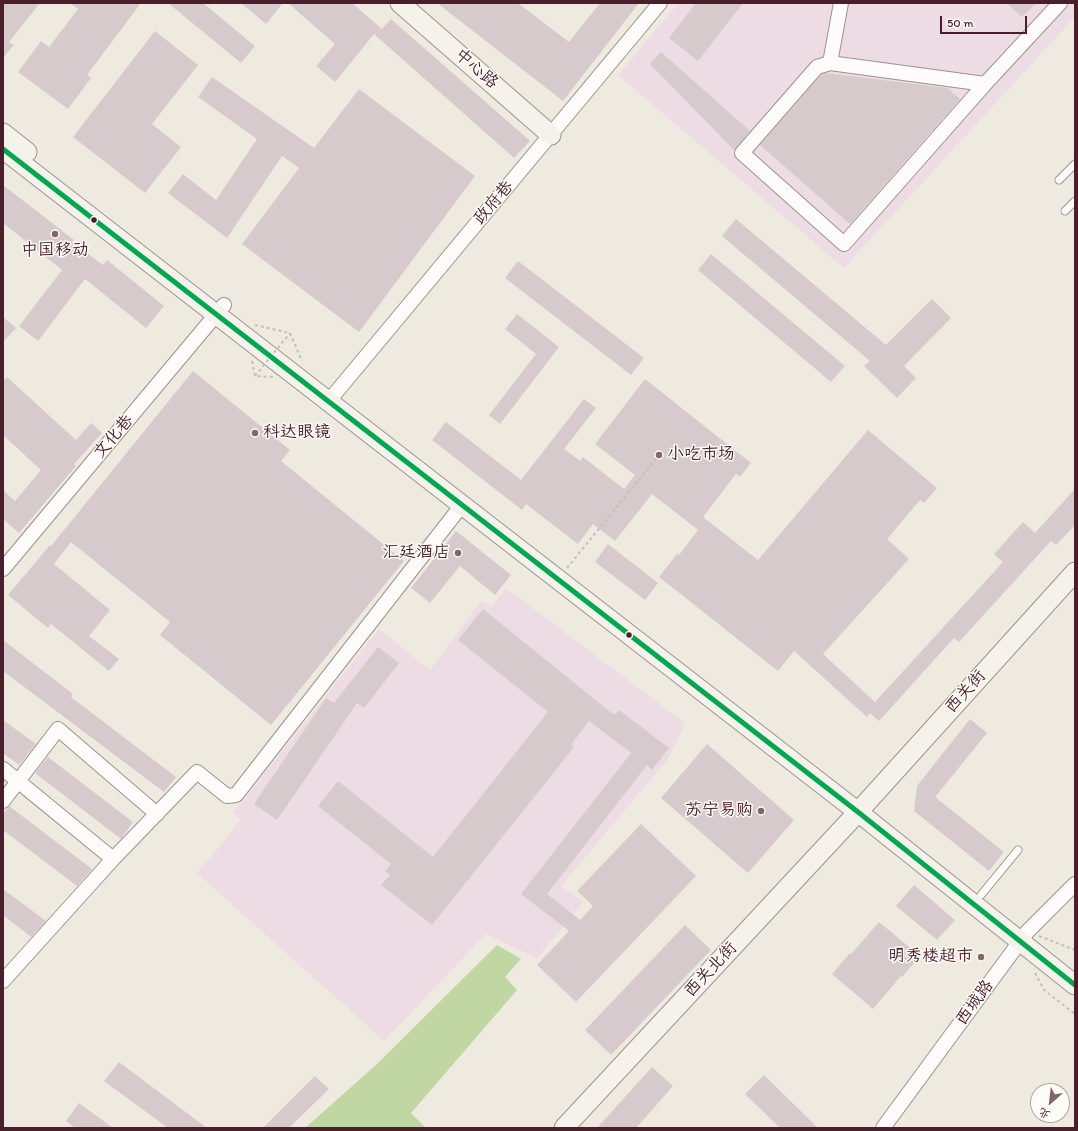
<!DOCTYPE html>
<html>
<head>
<meta charset="utf-8">
<style>
	body { margin:0 }
	#map { position:relative; width:1078px; height:1131px; overflow:hidden; background:#efeadf; font-family:Itim,"LXGW WenKai TC",sans-serif }
	canvas { display:block }
	.frame { position:absolute; inset:0; border:4px solid #4a1f2b; pointer-events:none }
	.north { position:absolute; left:1030px; top:1083px; width:40px; height:40px; box-sizing:border-box; background:#fdfcf7; border:1px solid #b5a4a5; border-radius:50%; rotate:208deg; font-size:11px; font-weight:700; line-height:16px; text-align:center; color:#4a1f2b }
	.north::after { content:''; display:block; margin:auto; width:14px; height:18px; background:#84666a; clip-path:polygon(50% 0,100% 100%,50% 72%,0 100%) }
	.scale { position:absolute; left:940px; top:16px; width:87px; height:18px; box-sizing:border-box; border:2px solid #4a1f2b; border-top:0; padding-left:5px; font-size:12px; line-height:14px; white-space:nowrap; color:#4a1f2b; -webkit-text-stroke:3px #fdfcf7; paint-order:stroke }
</style>
</head>
<body>
<div id="map">
<canvas width="1078" height="1131"></canvas>
<div class="frame"></div>
<div class="north">北</div>
<div class="scale">50 m</div>
</div>
<script>
const context = document.querySelector('canvas').getContext('2d');
context.lineJoin = 'round';
function fill(path, color) {
  context.fillStyle = color;
  context.fill(path, 'evenodd');
}
function trace(path, color, width, dash) {
  context.strokeStyle = color;
  context.lineWidth = width;
  context.lineCap = dash ? 'butt' : 'round';
  context.setLineDash(dash || []);
  context.stroke(path);
}
function label(font, color, halo, rows, align = 'center') {
  context.font = font + ' Itim,"LXGW WenKai TC",sans-serif';
  context.lineWidth = 3;
  context.setLineDash([]);
  context.textBaseline = 'middle';
  context.strokeStyle = halo;
  context.fillStyle = color;
  for (const [text, x, y, turn = 0] of rows) {
    context.save();
    context.translate(x, y);
    context.rotate((+turn || 0) * Math.PI / 180);
    context.textAlign = isNaN(turn) ? turn : align;
    if (halo) context.strokeText(text, 0, 0);
    context.fillText(text, 0, 0);
    context.restore();
  }
}
fill(new Path2D(`
	M678 3H1075V17L844 268 618 75Z
	M506 588 685 723 668 759 561 886 584 902 537 958 486 934 384 1041 197 873 241 820 233 813 379 629 430 670 481 601 492 607Z`), '#eedce4');
fill(new Path2D(`
	M497 945 521 959 505 977 517 990 411 1113 426 1128H305L376 1065Z`), '#c0d6a3');
fill(new Path2D(`
	M3 3H40L9 42 14 45 3 58Z
	M70 3H141L87 75 91 78 68 109 18 72 41 41 49 47 78 9Z
	M168 3H203L255 46 241 63Z
	M241 3H283L266 24Z
	M288 3H352L382 29 391 19 530 141 514 158 374 34 335 82 316 66 335 44Z
	M437 3H518L569 42 600 3H639L563 101Z
	M696 3H743L698 61 669 38Z
	M1007 3H1036L1022 17Z
	M155 31 198 65 152 124 181 147 145 193 73 137Z
	M661 52 750 131 734 150 650 64Z
	M826 73 947 88 960 99 850 224 760 145 822 74Z
	M212 77 314 148 359 89 475 176 359 332 242 244 299 168 282 156 227 238 168 193 183 174 216 200 257 139 198 97Z
	M3 185 74 240 72 242 103 265 107 260 164 306 146 328 85 279 38 341 19 326 62 270 3 223Z
	M736 219 886 345 932 299 951 318 904 366 916 378 897 398 864 366 870 361 722 236Z
	M711 254 845 366 831 382 698 270Z
	M518 261 644 358 631 375 505 278Z
	M517 314 559 347 500 424 489 415 536 354 505 329Z
	M3 317 16 328 3 342Z
	M193 371 290 450 281 461 404 561 271 725 160 635 170 622 71 542 54 564 110 610 89 636 119 659 109 671 51 624 48 628 8 595 50 545 51 546Z
	M7 377 76 440 91 423 102 433 74 464 76 466 19 533 3 519V490L15 501 41 470 3 435V382Z
	M645 379 751 463 740 477 736 474 703 517 758 560 868 430 937 488 924 503 920 500 887 539 909 559 823 654 875 702 1003 562 994 554 1023 522 1035 533 1075 489V525L1056 545 1051 541 959 642 954 638 879 721 870 713 867 717 794 651 778 671 659 577 677 554 679 555 698 530 652 494 615 541 593 524 578 544 526 504 522 510 432 440 446 422 521 480 584 399 596 408 564 449 580 461 583 457 624 489 635 475 595 444Z
	M456 531 511 575 495 595 460 566 430 603 411 588Z
	M608 544 658 583 645 600 595 562Z
	M483 609 614 715 619 710 669 748 652 770 647 765 547 894 580 920 593 906 577 891 641 824 696 876 576 1002 537 965 569 931 521 894 631 753 589 721 571 745 574 747 432 925 381 885 390 875 385 871 391 864 318 806 338 781 433 857 548 712 458 640Z
	M3 640 73 694 71 697 176 777 164 792 3 671Z
	M378 647 399 663 364 708 357 703 277 820 254 804 326 698 334 703Z
	M970 719 987 733 935 797 1004 852 989 871 914 811 917 786Z
	M3 720 36 744 19 765 3 753Z
	M707 744 794 820 748 873 661 798Z
	M48 757 133 822 121 839 35 773Z
	M9 806 92 869 77 886 3 830V814Z
	M914 885 955 920 937 940 896 906Z
	M3 889 46 921 31 937 3 915Z
	M879 922 920 956 902 977 901 976 873 1009 832 974 850 953 851 954Z
	M685 925 711 950 611 1055 585 1030Z
	M119 1062 207 1128H168L104 1081Z
	M652 1067 673 1086 636 1128H597Z
	M764 1075 818 1128H780L745 1094Z
	M315 1076 329 1089 289 1128H263Z
	M79 1103 113 1128H75L66 1121Z`), '#d7cacc');
const lane = new Path2D(`
	M1059 180 1075 164
	M1065 211 1075 201
	M981 895 1018 850`);
const street = new Path2D(`
	M830 63 841 3
	M985 84 844 244 742 153 817 67 830 63 985 84 1060 3
	M328 402 660 3
	M3 569 224 305
	M3 769 113 859
	M3 801 58 729 157 814
	M3 981 113 859 197 772 227 796 236 795 462 505
	M883 1128 1027 932 1075 884`);
const secondary = new Path2D(`
	M400 3 551 135
	M3 133 27 152
	M3 149 858 812 1075 985
	M564 1128 858 812 1075 572`);
trace(lane, '#9c928f', 9);
trace(street, '#9c928f', 16);
trace(secondary, '#9c928f', 21);
trace(new Path2D(`
	M255 325 290 333 302 361
	M252 361 255 376 273 377
	M567 568 659 455
	M1039 936 1075 950
	M1035 973 1044 990 1075 1014`), '#c4bfbe', 2, [3, 3]);
trace(lane, '#fdfcfa', 7);
trace(street, '#fdfcfa', 14);
trace(secondary, '#f5f2ec', 19);
trace(new Path2D(`
	M255 376 290 333`), '#c4bfbe', 2, [3, 3]);
trace(new Path2D(`
	M3 149 858 812 1075 985`), '#00a651', 5);
for (const [x, y, r, color] of [
	[94,220,3.5,"#4a1f2b"],
	[55,234,4,"#84666a"],
	[255,433,4,"#84666a"],
	[659,455,4,"#84666a"],
	[458,553,4,"#84666a"],
	[629,635,3.5,"#4a1f2b"],
	[761,811,4,"#84666a"],
	[981,957,4,"#84666a"]
]) {
  const dot = new Path2D();
  dot.arc(x, y, r, 0, 2 * Math.PI);
  context.fillStyle = color;
  context.fill(dot);
  trace(dot, '#fdfcf7', 1.5);
}
label('17px', '#4a1f2b', '#fdfcf7', [
	["中心路",476,69,41],
	["政府巷",494,203,-50],
	["文化巷",114,437,-50],
	["西关街",966,692,-48],
	["西关北街",711,970,-47],
	["西城路",975,1003,-54]
]);
label('17px', '#4a1f2b', '#fdfcf7', [
	["中国移动",55,251,"center"],
	["科达眼镜",263,433,"left"],
	["小吃市场",667,455,"left"],
	["汇廷酒店",450,553],
	["苏宁易购",753,811],
	["明秀楼超市",973,957]
], 'right');
</script>
</body>
</html>
